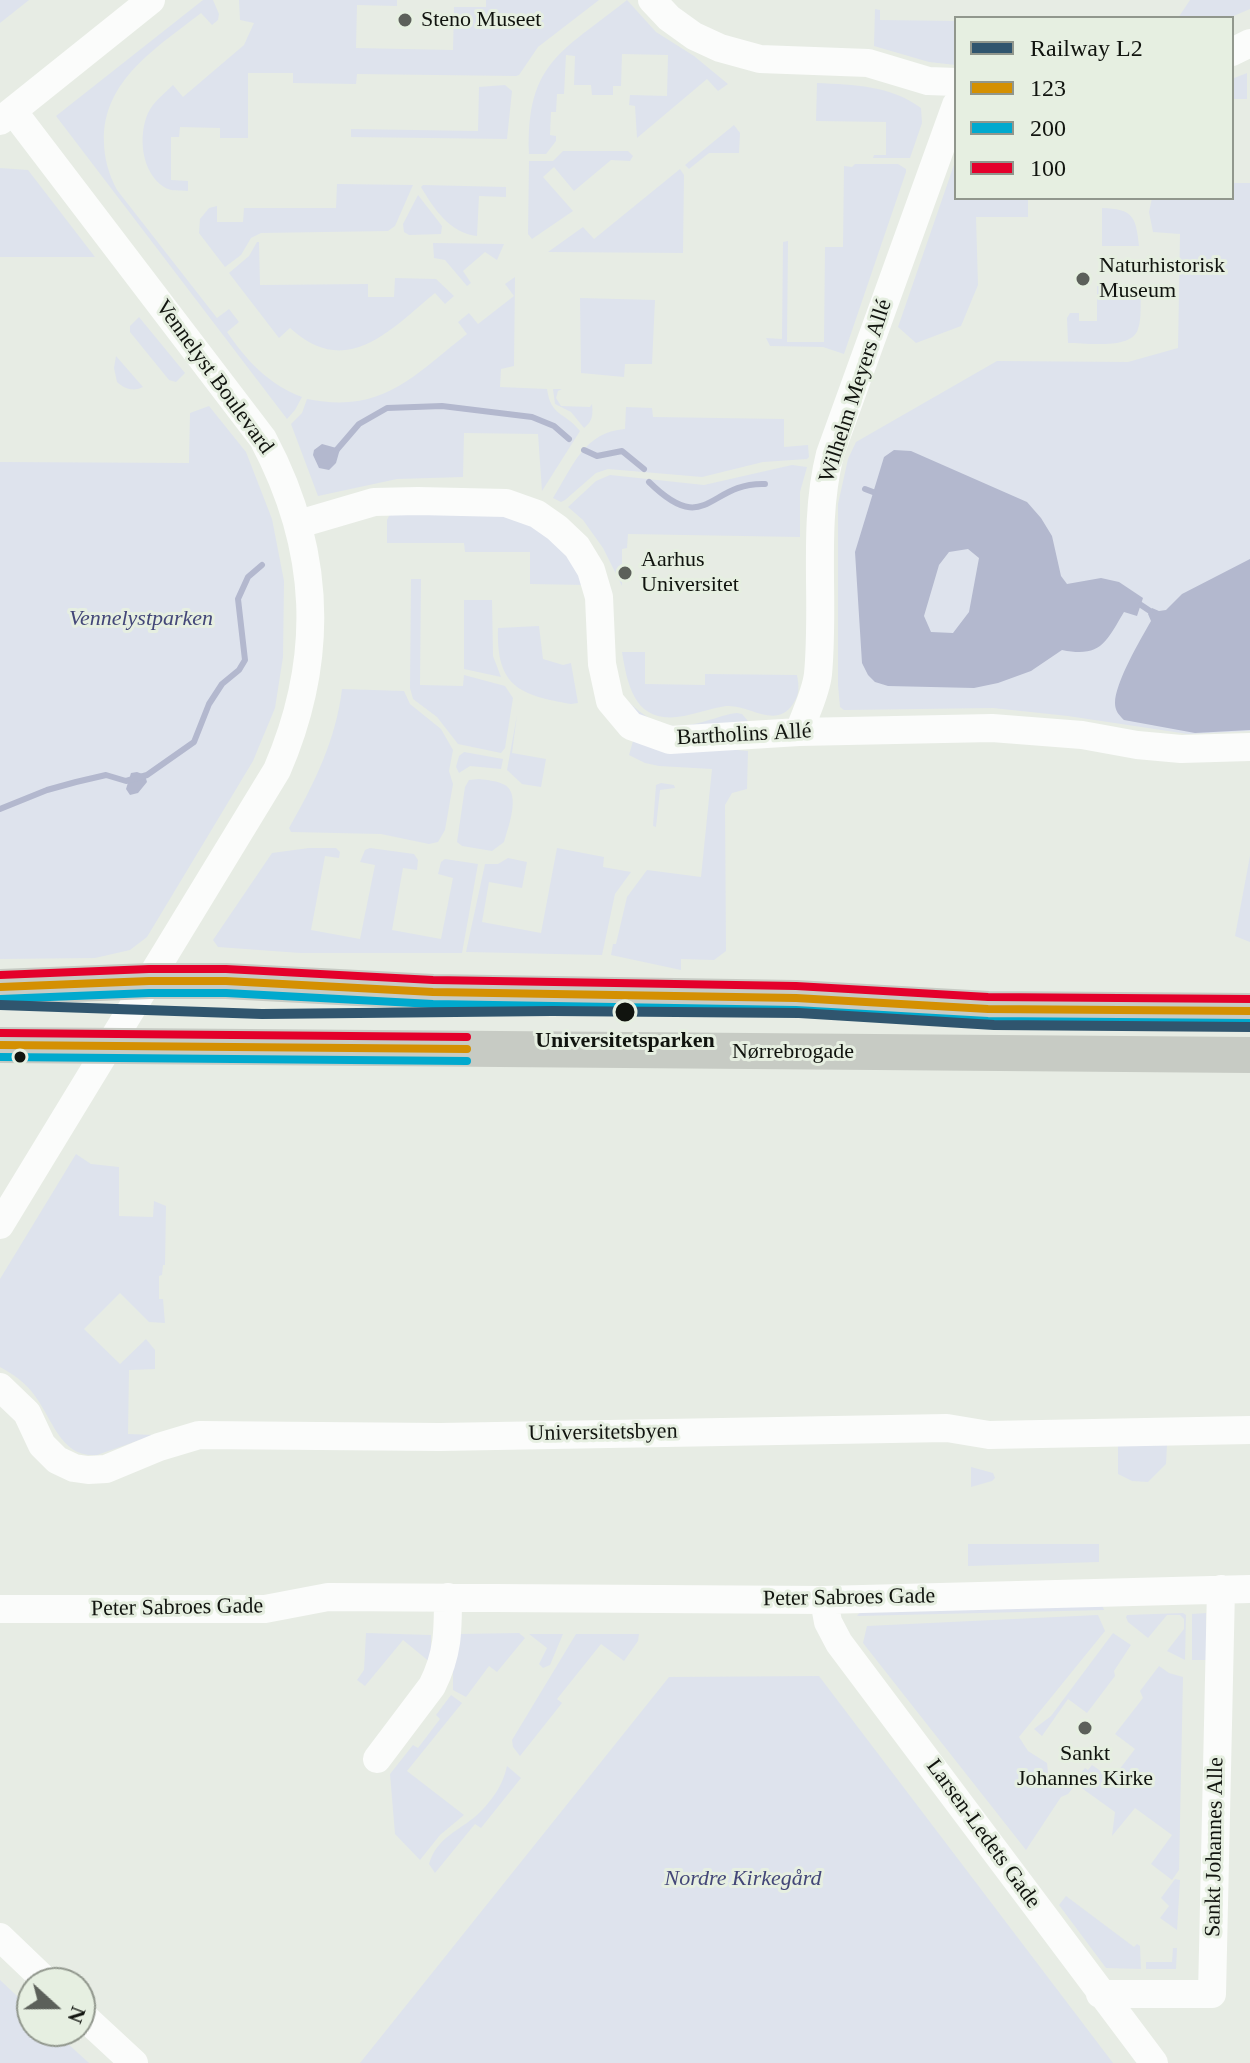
<!DOCTYPE html>
<html>
<head>
<meta charset="utf-8">
<style>
	body { margin:0 }
	#map { position:relative; width:1250px; height:2063px; overflow:hidden; background:#e7ece4; font-family:"Times New Roman",serif }
	canvas { display:block }
	.legend { position:absolute; left:954px; top:16px; width:280px; height:184px; box-sizing:border-box; background:#e6efe1; border:2px solid #91978d; margin:0; padding:10px 14px; list-style:none; font-size:24px; color:#11140f }
	.legend li { display:flex; align-items:center; gap:16px; height:40px }
	.legend b { width:40px; border:2px solid #91978d }
	.north { position:absolute; left:16px; top:1967px; width:80px; height:80px; box-sizing:border-box; background:#e6efe1; border:2px solid #91978d; border-radius:50%; rotate:111deg; font-size:22px; font-weight:700; line-height:32px; text-align:center; color:#11140f }
	.north::after { content:''; display:block; margin:auto; width:28px; height:36px; background:#5c605a; clip-path:polygon(50% 0,100% 100%,50% 72%,0 100%) }
</style>
</head>
<body>
<div id="map">
<canvas width="1250" height="2063"></canvas>
<ul class="legend">
<li><b style="height:10px;background:#30556e"></b>Railway L2</li>
<li><b style="height:10px;background:#d49002"></b>123</li>
<li><b style="height:10px;background:#00a9ce"></b>200</li>
<li><b style="height:10px;background:#e4002b"></b>100</li>
</ul>
<div class="north">N</div>
</div>
<script>
const context = document.querySelector('canvas').getContext('2d');
context.lineJoin = 'round';
function fill(path, color) {
  context.fillStyle = color;
  context.fill(path, 'evenodd');
}
function trace(path, color, width, dash) {
  context.strokeStyle = color;
  context.lineWidth = width;
  context.lineCap = dash ? 'butt' : 'round';
  context.setLineDash(dash || []);
  context.stroke(path);
}
function label(font, color, halo, rows, align = 'center') {
  context.font = font + ' "Times New Roman",serif';
  context.lineWidth = 6;
  context.setLineDash([]);
  context.textBaseline = 'middle';
  context.strokeStyle = halo;
  context.fillStyle = color;
  for (const [text, x, y, turn = 0] of rows) {
    context.save();
    context.translate(x, y);
    context.rotate((+turn || 0) * Math.PI / 180);
    context.textAlign = isNaN(turn) ? turn : align;
    if (halo) context.strokeText(text, 0, 0);
    context.fillText(text, 0, 0);
    context.restore();
  }
}
fill(new Path2D(`
	M0 0H29L0 23Z
	M203 0H213L219 14 218 20 212 25 201 13C158 47 102 80 104 142 104 158 109 175 117 190L217 318 229 309 239 322 227 332C247 361 268 384 302 397L295 410 287 419 56 116Z
	M239 0H397V6L357 5 356 48 453 50 454 7H486V0H599L538 47 519 75 516 76 357 74 356 84 293 83V73H248V138H220V128L180 127 179 137H171V180L188 181V191C180 190 171 192 164 187 141 172 138 136 148 113 154 101 164 94 173 85L183 97 244 45 254 23 240 20Z
	M627 0 656 32 694 56 728 84 718 91 707 79 637 138 635 106 629 105 630 95 667 96 668 55 622 54 621 86H613V95H592L591 85H574L575 56 566 55 564 94H557L556 112H551L550 135 556 136V141L546 154H529C526 62 562 52 627 0Z
	M1190 0H1250V9L1229 18H1178Z
	M875 9 880 10V20L956 21V65L929 62 874 46Z
	M1247 73V99H1232V79Z
	M817 83C854 85 890 85 921 108L922 123 910 158H873L874 155H886V122L816 121Z
	M505 85 512 91 507 139 351 137V129L478 131 479 87Z
	M734 125 740 133 739 153H709L689 169 685 165Z
	M563 151H628L633 156 630 161 611 160 574 191 554 167 543 177 573 211 532 239 528 234 529 161H553Z
	M956 159V198H1028V217H976L978 285 961 326 916 343 898 327Z
	M855 164H898L906 169V172L844 354 823 347 770 346 766 338 782 339 783 242 788 241 787 342H824L825 247H843L844 166 852 167Z
	M0 168 28 170 95 257H0Z
	M680 169 684 175 683 253 548 252 583 227 594 239Z
	M1232 183H1250V731L1188 734 1068 716 993 708 844 710 840 707 838 685V504L848 459 856 442 997 361 1128 362 1178 348 1180 234 1153 232 1149 212 1152 198H1232Z
	M337 184 413 185 395 226 388 231 261 233 251 238 241 255 225 267 199 233 200 219 209 208 217 206V222H243L244 208H336Z
	M423 185 506 187V197L479 196 477 236C450 233 434 209 421 187Z
	M418 195 442 226 441 234 409 235 404 232 403 224Z
	M1102 208C1133 209 1136 216 1139 246H1102Z
	M257 242H259L260 285 368 284V297H394L395 278 436 279 454 296 445 304 435 293C390 330 347 380 290 328L279 338 229 273 249 256Z
	M433 243 504 244 497 260 485 252 463 271 471 283 467 286 445 260 434 258Z
	M515 277 514 366 501 369 500 387 547 389C551 417 564 411 580 431L542 491 538 434 464 433 463 477 397 479 318 496 291 424 302 413 307 399C383 414 412 377 467 334L458 322 469 313 478 324 514 296 505 284Z
	M1097 286 1138 287 1141 291C1140 303 1142 318 1138 329 1132 350 1087 343 1068 343L1067 318 1070 313H1079V321H1097Z
	M580 298 655 300 652 364H625L624 377 581 373Z
	M139 317 185 373 176 382 169 380 130 332V326Z
	M116 356 143 387C133 392 125 389 117 382L114 368Z
	M553 389H562L558 391 556 398 561 406 590 407 592 404C593 414 593 421 584 428L571 412 555 404Z
	M209 406 246 452 272 519 284 581 283 657 275 708 253 761 147 937 130 950 95 958 0 959V462L189 463 190 413Z
	M626 407 652 408 653 417 784 419V447L808 445 809 457 807 459 763 462 702 477 608 469 596 473 565 500 561 502 553 498C573 466 584 432 625 429Z
	M792 465 807 467 800 492V537L628 534 627 548 622 549V586L603 548 583 520 568 507 596 481 610 475 704 485Z
	M390 514H505L553 536 586 585 530 584V552H465L464 543H387V520Z
	M411 579H421L420 685 463 686 464 675 505 686 513 698 505 748 501 753 458 744 437 717 413 699 410 688Z
	M464 600H492L493 656 501 677 464 669Z
	M539 626 543 659 563 665 571 663 578 703 571 704C520 695 496 687 498 628Z
	M622 652H645V684L705 685V674L797 675C799 686 800 694 793 704 776 730 749 704 726 706 712 708 698 713 684 716 636 725 628 689 622 652Z
	M342 689 404 691 410 704 441 729 453 750 449 771 453 784 445 830 438 842 429 844 381 834 291 832 289 828C314 784 336 740 342 689Z
	M626 700C654 725 668 732 706 721 717 718 726 714 737 713L742 714 748 721 674 729 644 721Z
	M517 715 512 753 546 759 541 787 522 784 507 770Z
	M633 741 748 751 747 789 732 793 725 805 726 951 714 960 681 959V970L611 955 613 944H616L627 897 647 870 701 877 712 769 659 766 645 763 629 755Z
	M464 752 503 759 501 769 470 766 459 773 456 767 459 756Z
	M479 779C487 780 498 781 505 785 521 794 508 828 504 842L492 851 462 846 457 842 465 787 469 780Z
	M661 783 674 785 675 788 660 790 656 827 653 826 656 785Z
	M309 848H336L340 852 339 858 325 856 311 930 360 939 375 865 360 862 365 850 370 848 414 854 418 860 417 870 403 868 392 930 441 939 453 878 438 874 441 862 445 859 478 864 462 953H300L218 947 213 940 272 853Z
	M557 848 604 857 603 867 631 872 615 894 602 955 466 952 485 864H498L508 858 527 862 522 888 489 882 482 922 541 933Z
	M1250 856V942L1235 936Z
	M76 1154 91 1164 119 1167V1216L153 1217 154 1201 166 1206 165 1265H163L162 1275 159 1276V1299H163L165 1323 149 1322 120 1293 84 1329 120 1364 146 1339 155 1350V1369L129 1370 128 1434 154 1435 97 1455C61 1458 53 1420 35 1396 26 1383 13 1374 0 1367V1279Z
	M1167 1445 1166 1464 1148 1482 1132 1481 1118 1474V1446Z
	M971 1467 993 1473 995 1478 992 1481 971 1487Z
	M968 1544H1099V1562L968 1566Z
	M1102 1605 1104 1610 857 1616 860 1612Z
	M1183 1613 1186 1615 1185 1660 1167 1651 1184 1629V1619L1180 1615H1167L1148 1638 1128 1622 1126 1617 1127 1615Z
	M1206 1613V1660H1192V1614Z
	M1098 1615 1105 1631 1019 1737 1028 1751 1047 1763 1048 1773 1069 1788 1085 1768 1088 1770 1092 1765 1112 1779 1135 1749 1115 1734 1143 1698 1140 1691 1159 1666 1169 1673 1183 1677 1179 1870 1172 1880 1151 1864 1172 1835 1135 1808 1112 1836 1115 1812 1076 1784 1068 1794 1061 1797 1026 1850 863 1643 867 1626Z
	M366 1633 431 1635V1663L403 1640 365 1686 357 1680 364 1670Z
	M519 1633 525 1638 497 1672 489 1666 466 1697 453 1690V1642L460 1634Z
	M1113 1633 1131 1645 1114 1671 1115 1676 1087 1713 1068 1699 1042 1736 1034 1729 1051 1716Z
	M529 1634H563L550 1665 543 1668 539 1664 547 1648Z
	M576 1634H639L638 1641 624 1661 601 1644 557 1699 562 1703 520 1756 513 1747 512 1740Z
	M819 1676 1113 2063H360L669 1677Z
	M451 1695 462 1703 407 1771 464 1815 440 1835 420 1860 395 1834 390 1774 413 1745 418 1748 440 1719 436 1715Z
	M507 1766 521 1778 481 1828 475 1824 435 1873 429 1864C437 1837 459 1831 477 1815 492 1801 503 1785 507 1766Z
	M1175 1879 1180 1880 1177 1930 1160 1918 1169 1906 1161 1898Z
	M1066 1896 1134 1947 1137 1944 1140 1946 1141 1969 1106 1968 1059 1905Z
	M1173 1948H1177L1176 1969H1146V1962H1172Z
	M0 1980 32 2010V2031H54L89 2063H0Z`), '#dee3ed');
fill(new Path2D(`
	M322 444 340 449 336 463 329 470 319 468 313 455 314 450Z
	M894 450 911 451 1027 502 1041 518 1052 536 1061 576 1067 584 1101 578 1119 582 1143 598 1137 616 1124 612C1106 642 1101 658 1062 650L1031 671 998 683 974 688 888 686 875 682 868 675 862 663 855 552 884 457ZM968 549 979 558 969 612 953 633 931 632 924 616 939 565 949 552Z
	M1250 559V730L1195 733 1124 720C1119 715 1115 711 1115 703 1115 683 1140 640 1151 621L1148 614 1152 608 1159 611 1166 610 1182 594Z
	M137 772 145 775 147 782 138 793 130 795 126 789 131 773Z`), '#b3b8ce');
trace(new Path2D(`
	M584 450 597 456 622 451 644 469
	M334 453 359 424 387 408 442 406 532 417 554 426 569 439
	M649 482C707 539 708 482 765 484
	M865 489 873 492
	M1141 605 1150 611
	M0 809 47 790 76 782 106 775 126 781 147 775 194 742 209 704 222 684 239 670 245 660 238 599 248 577 262 565`), '#b3b8ce', 6);
trace(new Path2D(`
	M652 0 669 18 694 36 720 48 760 59 868 63 928 81 956 82
	M1232 52 1250 43
	M0 121 151 0
	M299 524 374 502 418 501 506 503 537 514 557 528 577 547 591 570 599 597 602 664 610 701 631 726 670 740 799 732 992 728 1082 735 1137 745 1181 749 1250 747
	M799 732C805 714 816 693 818 674 825 600 812 526 830 454L956 105
	M0 1225 277 770C326 657 321 548 263 439L13 111
	M0 1387 27 1413 42 1445 57 1460 74 1468 88 1470 106 1469 159 1447 199 1435 440 1437 947 1428 989 1435 1250 1430
	M824 1600 828 1622 839 1643 1154 2063
	M0 1609H265L328 1597 824 1600 1250 1589
	M377 1759 432 1686C448 1654 448 1632 448 1597
	M0 1937 48 1983
	M1100 1994H1212L1221 1589
	M80 2013 134 2063`), '#fbfcfb', 28);
trace(new Path2D(`
	M0 987 149 981H226L433 992 796 998 988 1009 1250 1011
	M0 1045 1250 1055`), '#c7cbc4', 36);
trace(new Path2D(`
	M0 987 149 981H226L433 992 796 998 988 1009 1250 1011
	M0 1045 467 1049`), '#d49002', 8);
trace(new Path2D(`
	M0 999 149 993H226L433 1004 796 1010 988 1021 1250 1023
	M0 1057 467 1061`), '#00a9ce', 8);
trace(new Path2D(`
	M0 975 149 969H226L433 980 796 986 988 997 1250 999
	M0 1033 467 1037`), '#e4002b', 8);
trace(new Path2D(`
	M0 1005 262 1014 552 1011 799 1013 994 1025 1250 1027`), '#30556e', 10);
for (const [x, y, r, color] of [
	[405,20,8,"#5c605a"],
	[1083,279,8,"#5c605a"],
	[625,573,8,"#5c605a"],
	[625,1012,11,"#11140f"],
	[20,1057,7,"#11140f"],
	[1085,1728,8,"#5c605a"]
]) {
  const dot = new Path2D();
  dot.arc(x, y, r, 0, 2 * Math.PI);
  context.fillStyle = color;
  context.fill(dot);
  trace(dot, '#e6efe1', 3);
}
label('22px', '#11140f', '#e6efe1', [
	["Steno Museet",421,20],
	["Naturhistorisk",1099,266],
	["Museum",1099,291],
	["Aarhus",641,560],
	["Universitet",641,585],
	["Sankt",1085,1754,"center"],
	["Johannes Kirke",1085,1779,"center"]
], 'left');
label('22px', '#11140f', '#e6efe1', [
	["Vennelyst Boulevard",214,377,54],
	["Wilhelm Meyers Allé",856,391,-72],
	["Bartholins Allé",744,735,-3],
	["Nørrebrogade",793,1052],
	["Universitetsbyen",603,1433,-1],
	["Peter Sabroes Gade",849,1598,-1],
	["Peter Sabroes Gade",177,1608,-1],
	["Larsen-Ledets Gade",983,1834,54],
	["Sankt Johannes Alle",1215,1847,-89]
]);
label('italic 22px', '#434778', '#e6efe1', [
	["Vennelystparken",141,619],
	["Nordre Kirkegård",743,1879]
]);
label('bold 22px', '#11140f', '#e6efe1', [
	["Universitetsparken",625,1041]
]);
</script>
</body>
</html>
